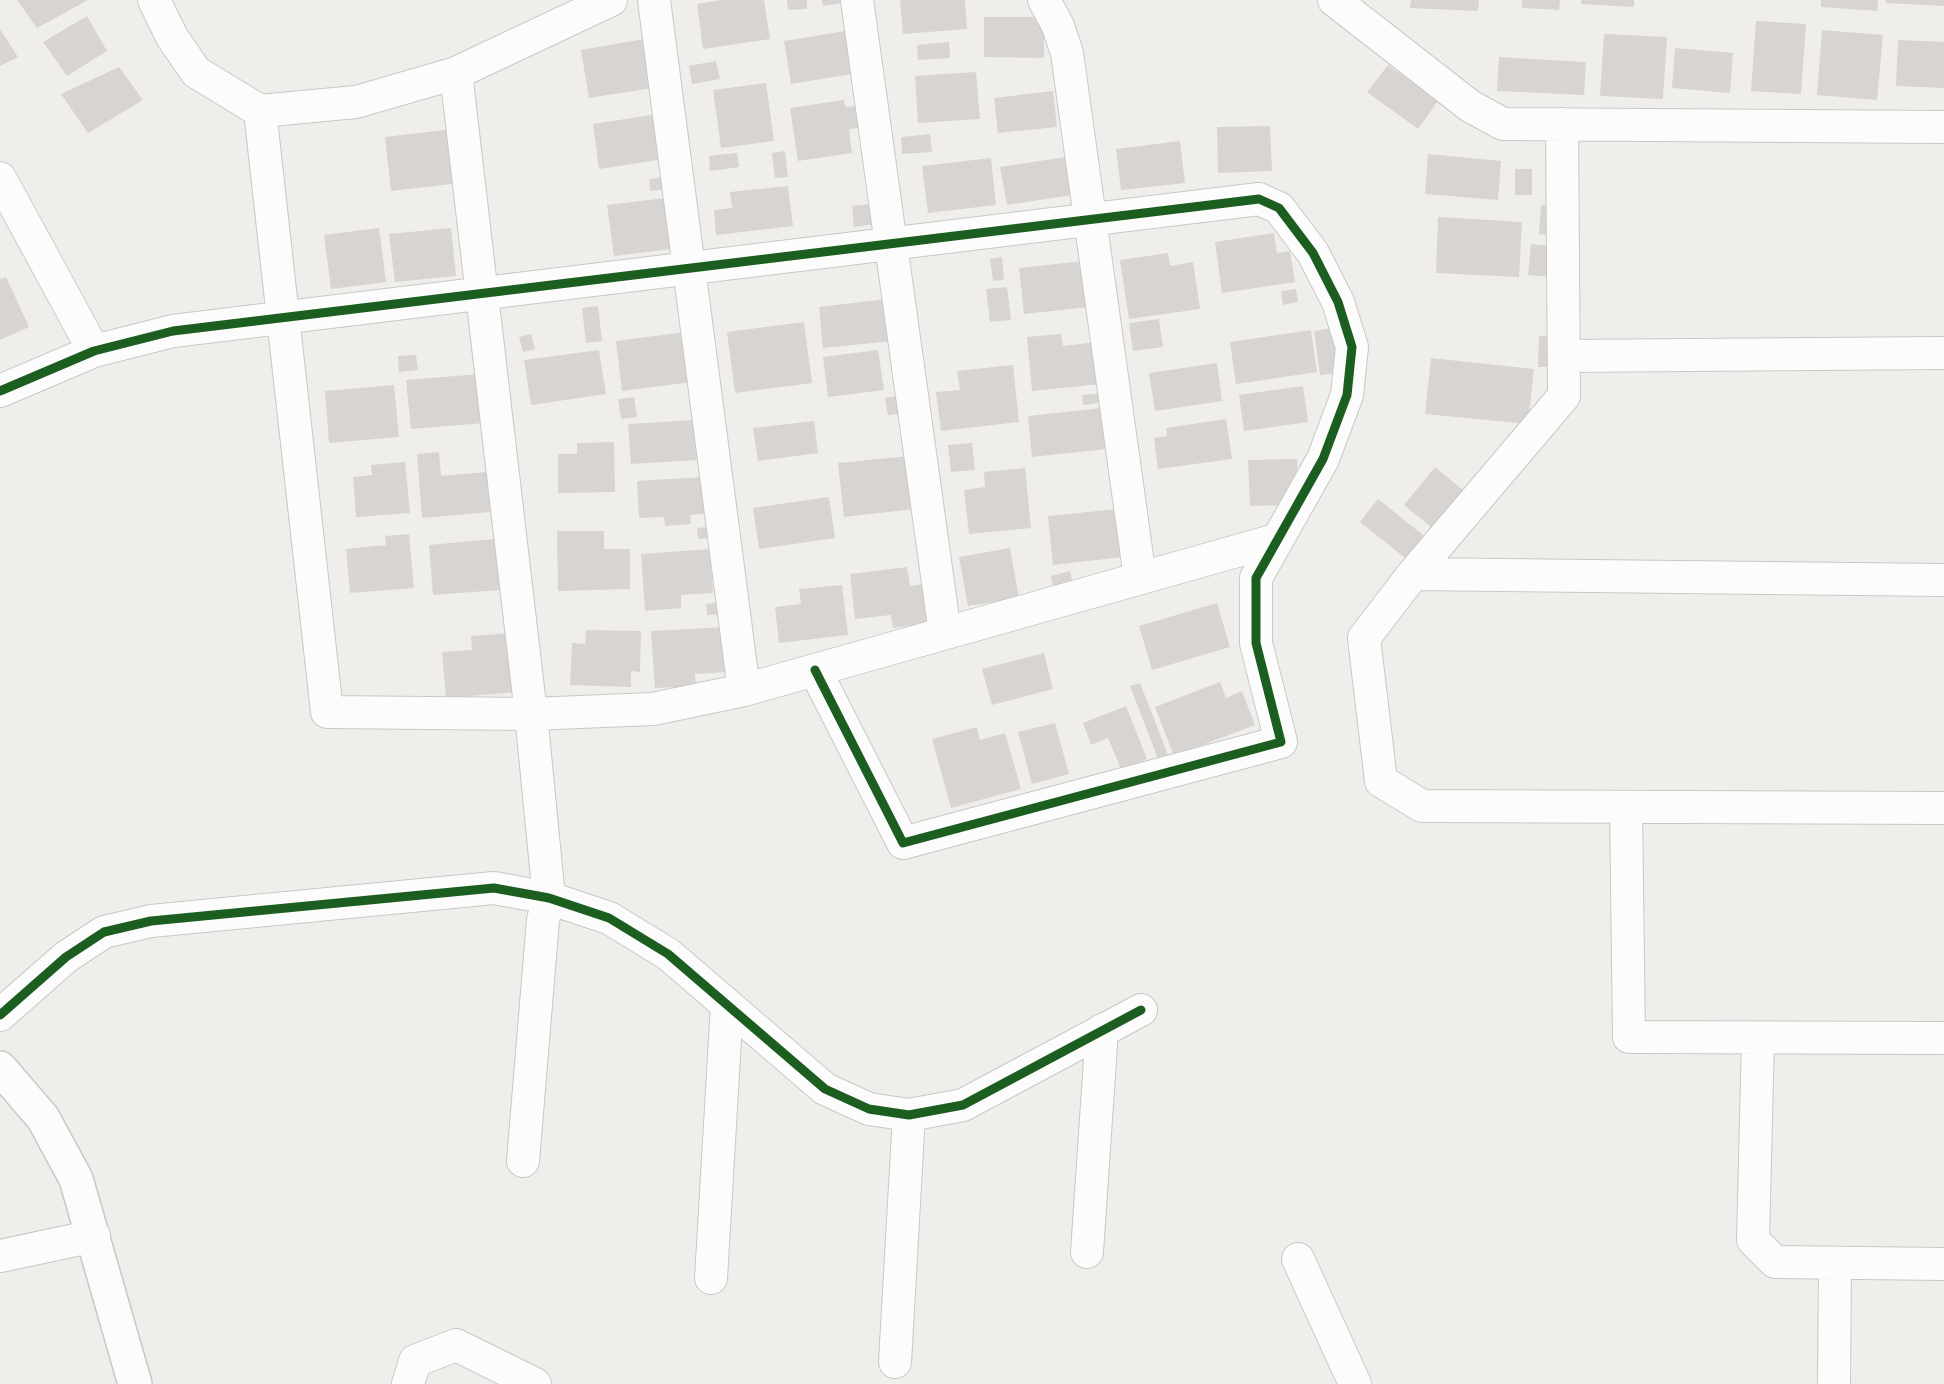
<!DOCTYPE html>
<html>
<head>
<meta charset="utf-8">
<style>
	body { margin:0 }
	canvas { display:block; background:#f0eeeb }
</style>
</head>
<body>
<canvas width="1944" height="1384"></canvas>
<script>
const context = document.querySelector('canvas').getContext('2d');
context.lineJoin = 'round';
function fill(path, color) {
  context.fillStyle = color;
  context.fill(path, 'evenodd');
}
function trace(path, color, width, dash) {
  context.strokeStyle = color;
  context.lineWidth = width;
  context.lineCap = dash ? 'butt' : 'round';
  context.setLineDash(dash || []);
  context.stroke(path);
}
fill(new Path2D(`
	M17 0H88L37 28Z
	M721 0H764L770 39 703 49 697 4Z
	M787 0H807V9L788 10Z
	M822 0H849V2L823 6Z
	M900 0H965L967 29 903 34Z
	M1411 0H1479L1478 11 1410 8Z
	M1522 0H1560L1559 10 1522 8Z
	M1581 0H1634V7L1581 4Z
	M1821 0H1878L1877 11 1821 7Z
	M1886 0H1944V6L1886 3Z
	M87 16 107 51 67 76 43 42Z
	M984 17H1044V58L984 57Z
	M1756 21 1806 24 1801 94 1751 91Z
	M0 29 18 57 0 66Z
	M851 30 858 73 791 84 784 41Z
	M1822 30 1883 35 1877 100 1817 95Z
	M1604 34 1667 37 1663 99 1600 96Z
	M644 39 652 88 589 98 581 50Z
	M1898 40 1944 42V88L1896 86Z
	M949 42 950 58 918 60 917 45Z
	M1675 48 1733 53 1730 93 1672 88Z
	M1499 57 1586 62 1584 95 1497 91Z
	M716 61 720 79 692 84 689 66Z
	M1388 65 1438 101 1418 129 1367 92Z
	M119 67 143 100 88 133 61 94Z
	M976 72 980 119 918 123 915 76Z
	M766 83 774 141 721 148 713 90Z
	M1053 91 1057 127 998 133 994 98Z
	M844 100 845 107 867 105 871 126 849 129 852 153 798 161 790 108Z
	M658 114 665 159 599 169 593 124Z
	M1270 126 1272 171 1218 173 1217 127Z
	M454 129 460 183 391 191 385 137Z
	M930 134 932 152 902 154 901 137Z
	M1180 141 1185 183 1121 190 1116 149Z
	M785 151 788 177 775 178 772 153Z
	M737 153 739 167 710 171 709 156Z
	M1428 154 1501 161 1498 200 1425 194Z
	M1066 157 1072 195 1007 205 1000 167Z
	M991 158 996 205 928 213 922 166Z
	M1515 169H1532V195H1515Z
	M674 176 676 188 650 191 649 179Z
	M788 186 793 226 716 235 714 210 732 208 730 192Z
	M674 197 680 248 614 256 607 205Z
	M881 203 883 223 854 227 852 206Z
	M1541 205 1553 206 1550 236 1539 234Z
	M1438 217 1522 222 1519 277 1436 273Z
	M379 228 386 282 331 289 324 235Z
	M451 228 456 276 395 282 389 234Z
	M1274 233 1277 253 1290 251 1295 282 1222 293 1215 242Z
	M1531 244 1552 246 1549 277 1528 275Z
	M1168 253 1170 266 1193 262 1200 309 1129 319 1120 260Z
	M1002 257 1004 280 993 281 990 259Z
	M1084 261 1089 307 1024 314 1019 268Z
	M6 277 29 327 0 340V279Z
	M1007 287 1011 320 990 322 986 289Z
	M1296 289 1298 302 1283 305 1281 291Z
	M887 299 892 341 823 348 819 307Z
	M598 306 602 341 586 343 582 308Z
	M1159 319 1163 347 1133 351 1129 323Z
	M804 322 812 383 735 393 727 332Z
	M1340 327 1346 372 1320 375 1314 331Z
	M1311 330 1317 372 1236 384 1230 342Z
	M693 331 699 381 622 391 616 341Z
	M531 334 535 349 523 352 519 337Z
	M1061 334 1063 346 1097 342 1101 384 1032 391 1027 337Z
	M1539 336 1553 337 1552 367H1538Z
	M599 350 606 394 531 405 524 360Z
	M878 350 884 390 828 397 823 357Z
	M416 355 418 370 399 372 398 356Z
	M1431 358 1534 369 1528 424 1425 414Z
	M1217 363 1222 401 1155 411 1149 373Z
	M1013 365 1019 422 941 431 936 392 960 390 957 371Z
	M480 374 485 423 411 429 406 380Z
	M394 385 399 437 329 443 325 391Z
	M1303 386 1308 422 1244 431 1239 395Z
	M1104 393 1105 402 1083 405 1082 395Z
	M905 395 907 413 888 415 885 398Z
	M634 397 637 417 621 419 618 399Z
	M1102 408 1106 449 1032 457 1028 416Z
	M1226 419 1232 459 1158 469 1154 438 1167 436 1166 428Z
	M694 420 697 460 631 464 628 424Z
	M814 421 818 453 758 461 753 428Z
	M614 442 615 492 558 493V454H577V443Z
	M972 443 975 470 951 472 948 445Z
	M439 452 441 476 487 472 490 512 422 518 417 454Z
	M909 456 915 509 844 517 838 463Z
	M1297 459 1298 487H1287V505L1250 506 1248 460Z
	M405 462 410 513 356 517 353 477 372 475 371 465Z
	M1435 467 1468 494 1437 532 1404 505Z
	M1025 468 1031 528 969 534 964 490 985 487 984 472Z
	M703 477 705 514 690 515 691 524 665 526 664 517 639 518 637 481Z
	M829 497 835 538 759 549 753 508Z
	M1378 499 1428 539 1410 562 1360 522Z
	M1118 509 1123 557 1053 565 1048 516Z
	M718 526 719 537 698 539 697 528Z
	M557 531H604V549H630V589L558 591Z
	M409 534 414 588 350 593 346 549 386 545 385 536Z
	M495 539 500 590 433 595 429 545Z
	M1010 548 1019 598 968 606 959 557Z
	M710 549 713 593 681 595V608L645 611 641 554Z
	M907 567 910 586 924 584 930 623 893 628 891 615 855 619 850 574Z
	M1070 571 1073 584 1053 588 1051 576Z
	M842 585 848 635 779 643 775 607 801 604 799 589Z
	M725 602 726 614 707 615 706 604Z
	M1217 603 1230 647 1152 670 1139 626Z
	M725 627 728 672 695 674 696 686 655 688 651 631Z
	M586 630 641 631 640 672 631 671V687L570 685 572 643 585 644Z
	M512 633 517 692 446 698 442 652 472 650 471 636Z
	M1044 653 1053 689 992 705 982 669Z
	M1220 682 1226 698 1242 691 1255 725 1174 756 1155 707Z
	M1140 683 1168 755 1158 759 1130 686Z
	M1126 706 1147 759 1121 769 1108 738 1091 745 1083 723Z
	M1055 723 1069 774 1032 784 1018 732Z
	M977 727 980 740 1005 733 1021 789 951 808 932 739Z`), '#d7d4d2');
const minor = new Path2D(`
	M154 0 172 37 196 72 260 111 356 102 456 73 611 0
	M654 0 744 690
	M857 0 945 633
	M1044 0 1058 26 1067 53 1140 578
	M1334 0 1470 106 1503 124 1944 127
	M456 73 531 714 549 898 543 920 523 1161
	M260 111 327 712 531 714 653 709 744 690 1276 540
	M1562 124 1564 396 1413 574 1944 580
	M0 178 94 351
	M1564 356 1944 353
	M0 391 94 351 173 331 1259 199 1279 208 1313 253 1338 302 1352 347 1347 395 1323 459 1256 578V643L1281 742 903 843 815 670
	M1413 574 1364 638 1381 781 1422 806 1944 808
	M1626 807 1629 1037 1944 1038
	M0 1015 66 957 104 932 151 921 494 888 549 898 609 918 668 954 825 1089 869 1109 909 1115 963 1105 1141 1010
	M1758 1038 1753 1240 1775 1262 1944 1264
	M1087 1252 1102 1030
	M0 1256 94 1236
	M1298 1259 1355 1384
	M711 1278 727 1005
	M895 1362 909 1115
	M408 1384 415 1361 456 1345 535 1384
	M1834 1384 1835 1263`);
const tertiary = new Path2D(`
	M0 1068 43 1118 76 1179 135 1384`);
trace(minor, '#c9c8c7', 34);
trace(tertiary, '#c9c8c7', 36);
trace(minor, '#fdfcfc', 32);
trace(tertiary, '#fdfcfc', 33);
trace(new Path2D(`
	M0 391 94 351 173 331 1259 199 1279 208 1313 253 1338 302 1352 347 1347 395 1323 459 1256 578V643L1281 742 903 843 815 670
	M0 1015 66 957 104 932 151 921 494 888 549 898 609 918 668 954 825 1089 869 1109 909 1115 963 1105 1141 1010`), '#1b5e20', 9);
</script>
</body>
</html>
